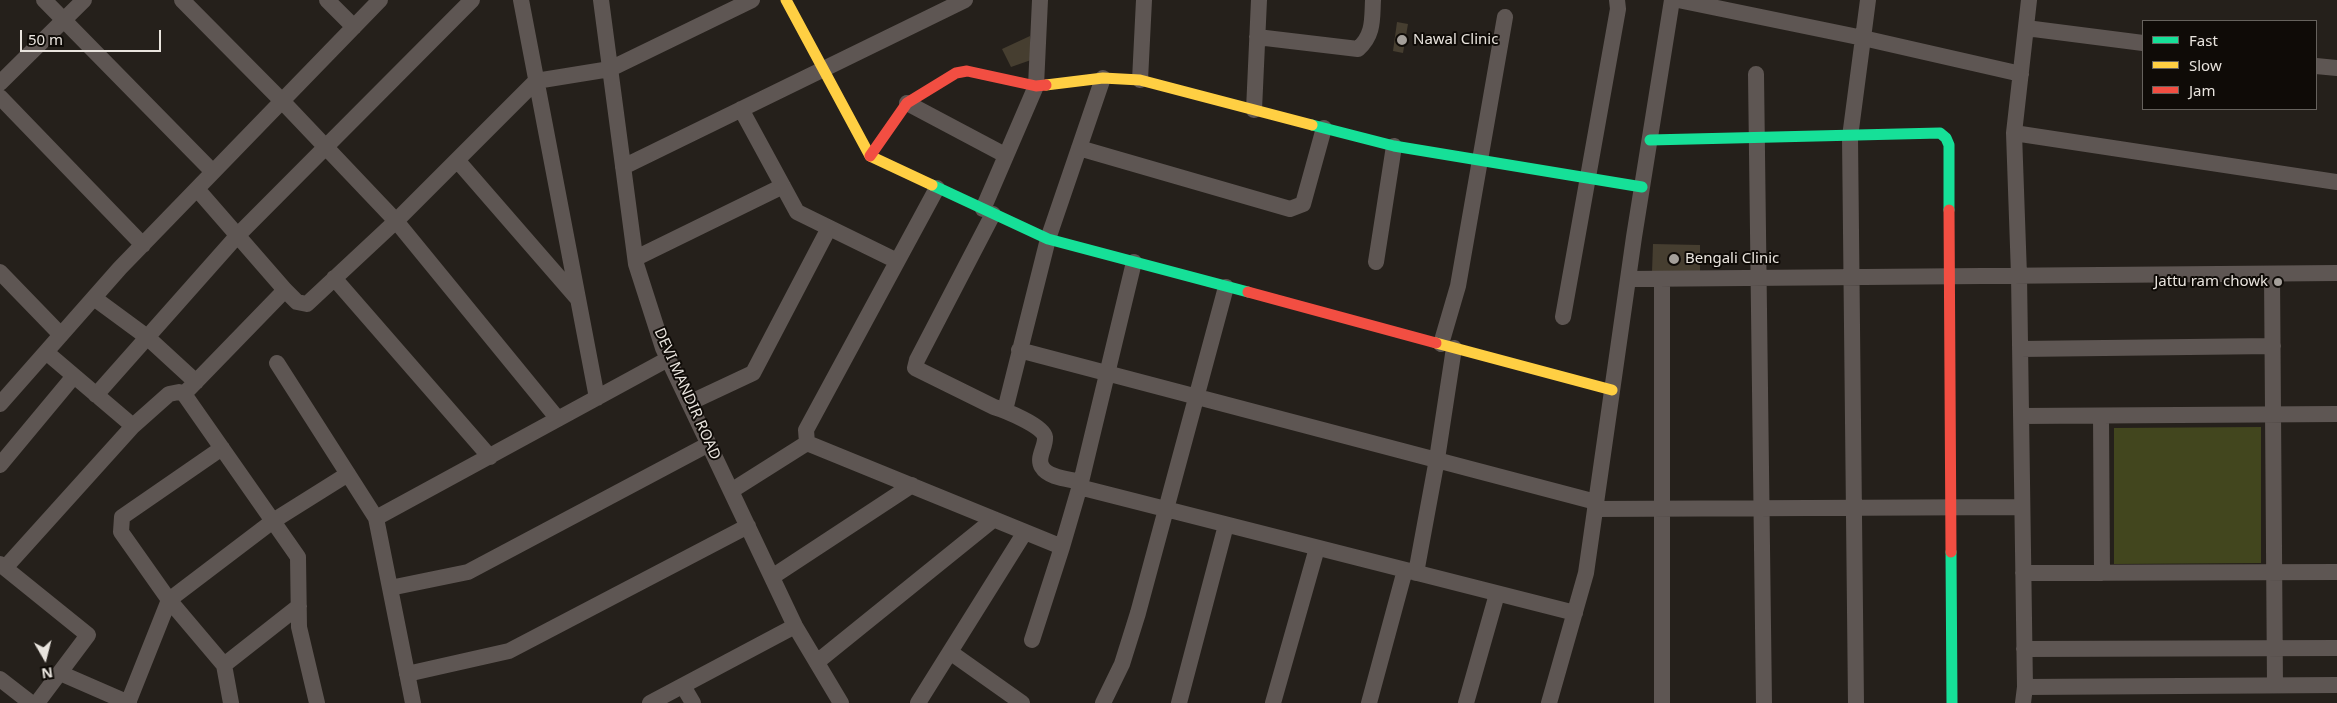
<!DOCTYPE html>
<html>
<head>
<meta charset="utf-8">
<style>
	body { margin:0 }
	#map { position:relative; width:2337px; height:703px; overflow:hidden; background:#25201b; font-family:"Noto Sans",sans-serif }
	canvas { display:block }
	.legend { position:absolute; left:2142px; top:20px; width:175px; height:90px; box-sizing:border-box; background:#0f0b07; border:1px solid #66625d; margin:0; padding:6px 9px; list-style:none; font-size:15px; color:#e9e4de }
	.legend li { display:flex; align-items:center; gap:10px; height:25px }
	.legend b { width:25px; border:1px solid #66625d }
	.north { position:absolute; left:20px; top:633px; width:50px; height:50px; -webkit-text-stroke:4px #0f0b07; paint-order:stroke; rotate:172deg; font-size:14px; font-weight:700; line-height:20px; text-align:center; color:#e9e4de }
	.north::after { content:''; display:block; margin:auto; width:18px; height:22px; background:#e9e4de; clip-path:polygon(50% 0,100% 100%,50% 72%,0 100%) }
	.scale { position:absolute; left:20px; top:30px; width:141px; height:22px; box-sizing:border-box; border:2px solid #e9e4de; border-top:0; padding-left:6px; font-size:15px; line-height:18px; white-space:nowrap; color:#e9e4de; -webkit-text-stroke:4px #0f0b07; paint-order:stroke }
</style>
</head>
<body>
<div id="map">
<canvas width="2337" height="703"></canvas>
<ul class="legend">
<li><b style="height:6px;background:#16e098"></b>Fast</li>
<li><b style="height:6px;background:#ffcf43"></b>Slow</li>
<li><b style="height:6px;background:#f24e42"></b>Jam</li>
</ul>
<div class="north">N</div>
<div class="scale">50 m</div>
</div>
<script>
const context = document.querySelector('canvas').getContext('2d');
context.lineJoin = 'round';
function fill(path, color) {
  context.fillStyle = color;
  context.fill(path, 'evenodd');
}
function trace(path, color, width, dash) {
  context.strokeStyle = color;
  context.lineWidth = width;
  context.lineCap = dash ? 'butt' : 'round';
  context.setLineDash(dash || []);
  context.stroke(path);
}
function label(font, color, halo, rows, align = 'center') {
  context.font = font + ' "Noto Sans",sans-serif';
  context.lineWidth = 4;
  context.setLineDash([]);
  context.textBaseline = 'middle';
  context.strokeStyle = halo;
  context.fillStyle = color;
  for (const [text, x, y, turn = 0] of rows) {
    context.save();
    context.translate(x, y);
    context.rotate((+turn || 0) * Math.PI / 180);
    context.textAlign = isNaN(turn) ? turn : align;
    if (halo) context.strokeText(text, 0, 0);
    context.fillText(text, 0, 0);
    context.restore();
  }
}
fill(new Path2D(`
	M2261 427V563L2114 564V428Z`), '#42461e');
fill(new Path2D(`
	M1397 22 1408 24 1403 53 1393 51Z
	M1030 36 1031 60 1011 67 1002 49Z
	M1653 244 1700 245V272H1652Z`), '#463e30');
trace(new Path2D(`
	M44 0 213 172
	M182 0 282 101 396 221 558 419
	M327 0 354 27
	M521 0 597 398
	M601 0 636 264 663 348 795 626 841 703
	M1678 0 1863 38 2021 74
	M2026 28 2143 43
	M1257 37 1358 49C1374 35 1372 19 1373 0
	M2316 66 2337 68
	M1756 74 1764 703
	M1140 80 1144 0
	M0 83 84 0
	M0 97 143 245
	M907 103 1005 155
	M741 109 797 212 897 261
	M1254 110 1259 0
	M2014 133 2337 182
	M1079 148 1290 209 1303 204 1324 128
	M457 160 577 298
	M623 167 965 0
	M197 189 285 290 297 302 307 304 396 221 536 81 610 69 752 0
	M983 209 1036 86 1040 0
	M993 214 917 360 915 368 994 407C1004 410 1044 426 1045 437 1046 447 1036 458 1042 467 1048 478 1070 479 1081 482
	M636 258 783 186
	M1376 262 1394 146
	M0 272 61 335
	M2272 274 2275 685
	M334 278 490 457
	M1628 279 2337 273
	M1662 279V703
	M94 298 147 337 196 382
	M1563 317 1618 9 1617 0
	M1441 344 1458 286 1505 17
	M2020 349 2273 346
	M1019 350 1596 502
	M46 352 133 426
	M277 363 376 518 413 703
	M184 394 298 557 299 627 317 703
	M96 395 237 236 472 0
	M689 403 753 373 829 228
	M0 404 120 268 380 0
	M1005 410 1048 239 1103 78
	M2021 416 2337 414
	M2101 416 2102 573
	M807 443 806 430 937 188
	M222 448 122 517 121 532 169 600 224 665
	M0 465 74 376
	M1079 487 1575 613
	M731 491 807 443 1062 547
	M1595 509 2022 507
	M376 518 668 359
	M0 564 88 635 37 703
	M5 568 133 426 169 394 179 392 184 394 285 290
	M1416 573 1437 459 1454 348
	M2023 573 2337 572
	M772 577 912 485
	M390 588 468 572 709 444
	M1032 640 1062 547 1081 482 1134 262
	M2024 649 2337 648
	M950 652 1022 703
	M817 662 994 519
	M60 673 129 703
	M407 674 509 651 748 526
	M0 679 31 703
	M683 686 693 703
	M2025 687 2337 685
	M128 703 169 600 273 521 348 474
	M231 703 224 665 299 606
	M650 703 795 626
	M918 703 1025 532
	M1103 703 1122 664 1138 613 1226 287
	M1179 703 1226 525
	M1273 703 1317 548
	M1369 703 1405 570
	M1466 703 1497 594
	M1549 703 1586 573 1634 237 1672 0
	M1856 703 1850 137 1868 0
	M2023 703 2025 687 2019 275 2014 133 2029 0`), '#5e5653', 16);
trace(new Path2D(`
	M1312 125 1394 146 1642 187
	M1650 140 1940 133 1946 138 1949 145V210
	M932 185 1048 239 1248 292
	M1951 552 1952 703`), '#16e098', 11);
trace(new Path2D(`
	M786 0 870 156 932 185
	M1046 85 1103 78 1140 80 1312 125
	M1436 343 1612 390`), '#ffcf43', 11);
trace(new Path2D(`
	M870 156 907 103 956 73 967 71 1036 86 1046 85
	M1949 210 1951 552
	M1248 292 1436 343`), '#f24e42', 11);
for (const [x, y, r, color] of [
	[1402,40,6,"#a49f9a"],
	[1674,259,6,"#a49f9a"],
	[2278,282,5,"#a49f9a"]
]) {
  const dot = new Path2D();
  dot.arc(x, y, r, 0, 2 * Math.PI);
  context.fillStyle = color;
  context.fill(dot);
  trace(dot, '#0f0b07', 2);
}
label('15px', '#e9e4de', '#0f0b07', [
	["Nawal Clinic",1413,40],
	["Bengali Clinic",1685,259],
	["Jattu ram chowk",2268,282,"right"]
], 'left');
label('15px', '#e9e4de', '#0f0b07', [
	["DEVI MANDIR ROAD",687,394,66]
]);
</script>
</body>
</html>
